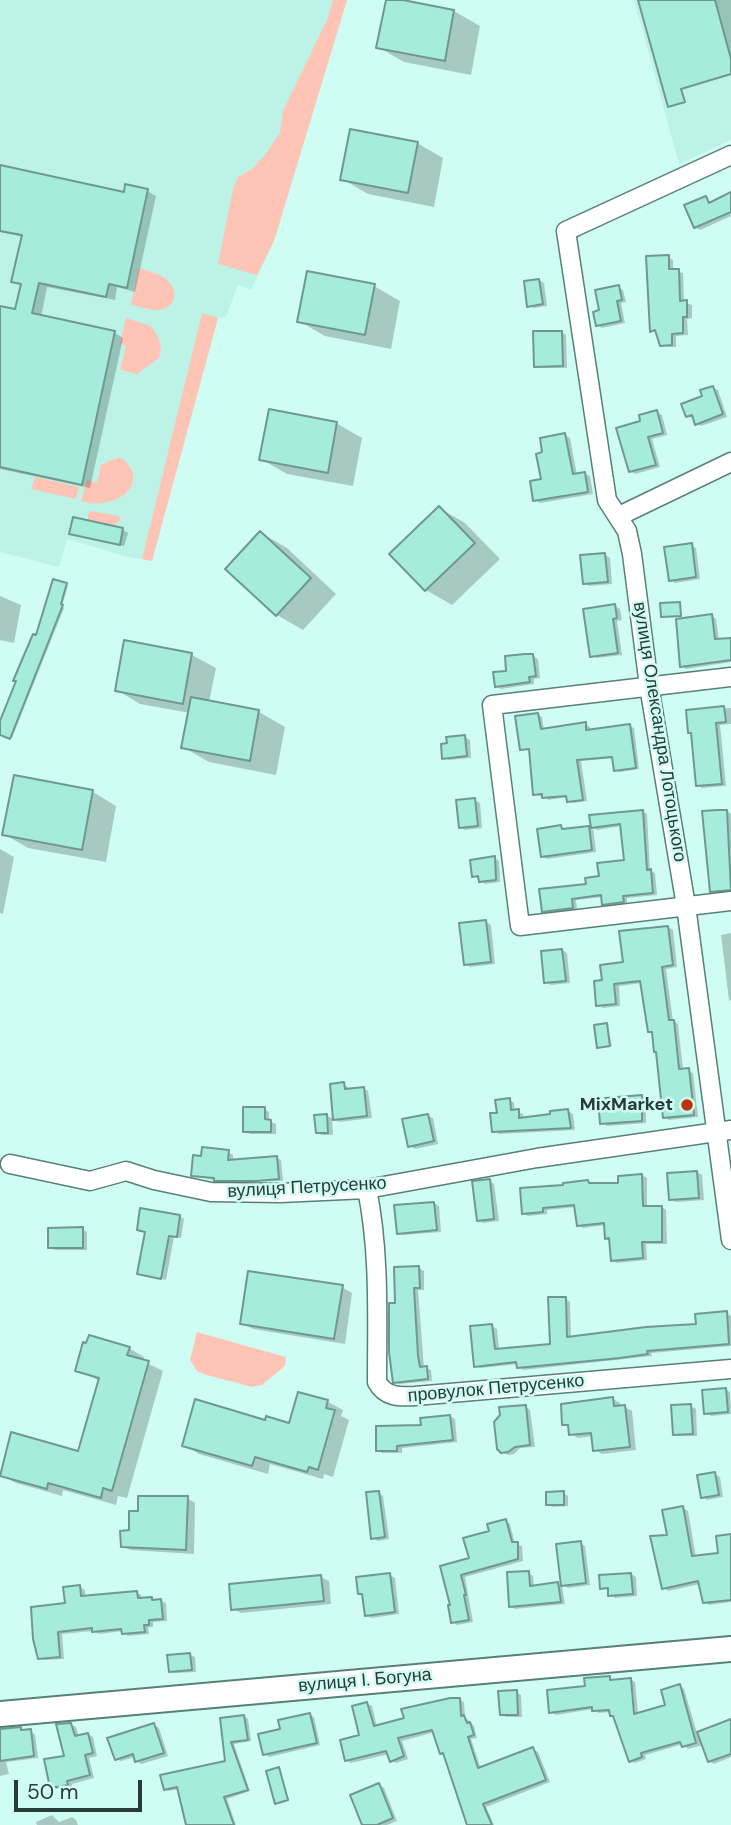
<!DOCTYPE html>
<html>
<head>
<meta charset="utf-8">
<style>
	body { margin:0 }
	#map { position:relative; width:731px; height:1825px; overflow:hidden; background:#d0fdf3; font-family:"DM Sans",sans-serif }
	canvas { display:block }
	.scale { position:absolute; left:14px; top:1780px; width:128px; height:32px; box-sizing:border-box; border:4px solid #293b37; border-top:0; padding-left:9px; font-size:21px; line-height:24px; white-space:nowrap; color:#293b37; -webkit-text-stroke:5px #d0fdf3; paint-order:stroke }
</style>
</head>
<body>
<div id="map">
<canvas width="731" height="1825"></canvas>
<div class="scale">50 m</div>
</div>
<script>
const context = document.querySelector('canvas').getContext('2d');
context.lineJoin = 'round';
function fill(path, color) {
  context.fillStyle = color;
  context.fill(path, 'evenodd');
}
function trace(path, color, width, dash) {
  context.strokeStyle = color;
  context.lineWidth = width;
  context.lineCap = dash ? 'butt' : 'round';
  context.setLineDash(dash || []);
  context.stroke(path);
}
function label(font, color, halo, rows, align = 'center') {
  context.font = font + ' "DM Sans",sans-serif';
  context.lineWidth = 5;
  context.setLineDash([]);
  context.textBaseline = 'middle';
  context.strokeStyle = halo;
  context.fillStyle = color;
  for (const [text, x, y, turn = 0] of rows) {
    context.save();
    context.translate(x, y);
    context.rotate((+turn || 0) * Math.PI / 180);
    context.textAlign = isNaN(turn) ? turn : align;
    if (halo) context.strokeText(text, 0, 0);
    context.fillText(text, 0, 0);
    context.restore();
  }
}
fill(new Path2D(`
	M0 0H347L274 241 251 290 238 285 226 317 218 318 152 561 124 556 67 539 59 567 0 552Z
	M634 0H731V140L679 164Z`), '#bdf3e6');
fill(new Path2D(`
	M333 0H347L274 241 257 275 218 264 233 189 238 177 251 170 265 155 280 133 283 111 327 20Z
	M139 268C147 271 158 273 165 278 179 288 177 308 159 310 151 311 139 306 131 305Z
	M202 313 218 318 152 561 142 559Z
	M126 318 151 326C158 336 164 346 159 358L137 374 120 370 126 346 120 344Z
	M116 458H122C154 487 111 511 81 501L87 480 97 483 101 465Z
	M35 477 79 487 76 499 31 489Z
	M91 511 119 516 120 521 112 526 88 520V514Z
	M197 1332 286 1357 285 1366 262 1385 252 1387 203 1374 197 1371 190 1360Z`), '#fec5b7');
fill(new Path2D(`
	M387 0 454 11 480 26 471 75 404 62 378 47Z
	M640 0H731V75L682 89 686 103 669 106Z
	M417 143 443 158 434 207 368 194 342 179Z
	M0 167 125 194 147 191 156 196 135 292 117 287 115 300 47 287 41 317 115 333 123 338 90 488 0 469V308L17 311 22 286 13 281 23 237 0 232Z
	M731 194V216L700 230 695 227 706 198 712 204Z
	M668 257 673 260V271L683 273 684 302 692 305V318L687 319 688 335 676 336V347H667L662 344 658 334 652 331Z
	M539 280 544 283 547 306 534 308 529 306Z
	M374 286 400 301 391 349 325 336 299 321Z
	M618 287 623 290 626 302 621 303 625 323 602 328 597 325 601 312Z
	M561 332 566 335 567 368H541L536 366Z
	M713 388 718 390 727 417 701 426 696 423 695 418 687 416Z
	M657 412 662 415 667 435 652 439 660 467 635 474 630 471 643 423Z
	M336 423 362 438 353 486 287 474 261 459Z
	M565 435 570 438 577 475 585 474 590 476 593 494 540 503 535 500Z
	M439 508 465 523 500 559 452 605 426 590Z
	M74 519 123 530 128 533 124 546 76 536 71 533Z
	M261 533 287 548 336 594 303 630 277 615Z
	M691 545 696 548 700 579 675 583 671 580Z
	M605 555 610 558 612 584 589 586 584 583Z
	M66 584 68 585 62 606 64 608 12 738 0 733V726L37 637Z
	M0 596 21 605 14 643 0 640Z
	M615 606 620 609 622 620 617 621 622 655 597 658 592 656Z
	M712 616 716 619 719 640 731 639V662L686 669 681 666Z
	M126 642 192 655 216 668 209 702 259 712 285 727 276 775 209 762 183 747 190 713 140 704 117 690Z
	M533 656 538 659 540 678 534 679V684L501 689 496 686 508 672Z
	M731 708V724L720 725 726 786 702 788 697 785 693 734 688 711Z
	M538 715 542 717 544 730 585 724 590 727V731L629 726 634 728 639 769 620 772 615 770 614 758 581 761 587 801 573 803 568 797 548 800 544 796H539L535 794 531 751 521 749Z
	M465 737 470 740 471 758 449 760 444 757Z
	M15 777 93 792 116 806 106 862 28 848 4 834Z
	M475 800 480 803 482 828 465 830 460 827Z
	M727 811 731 814V893L717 894 712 891Z
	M643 812 647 814 650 871 655 873 657 895 627 898V904L608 906 604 904 603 897 576 900 577 910 548 913 543 911 625 862 622 826 597 830 593 827 596 852 547 859 542 856 561 827 565 830 589 828 593 830 591 816Z
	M0 849 14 857 3 914 0 913Z
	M494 858 499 861 500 882 485 884 474 876Z
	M486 922 491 925 495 964 470 967 466 964Z
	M668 927 673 930 677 967 666 969 673 1021 678 1024 683 1070 693 1073 698 1117 669 1120 664 1117 654 1033 650 1031 642 983 619 986 620 1006 603 1008 598 1005 603 982Z
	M731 933V1001L729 1000 721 935Z
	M562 950 567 953 570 983 551 985 546 982Z
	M607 1025 612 1046 601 1048 599 1047Z
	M343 1084 348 1087 349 1090 363 1088 368 1091 372 1118 339 1122 334 1119Z
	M641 1096 646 1099V1123L607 1126 602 1123Z
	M510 1100 514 1103 515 1111 523 1114 524 1119 568 1111 573 1114 575 1130 499 1134 494 1131 499 1114Z
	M264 1109 269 1112V1121L276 1124V1134H250L245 1131Z
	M327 1116 332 1118 333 1135H322L317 1132Z
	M428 1116 433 1118 438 1144 415 1149 410 1146Z
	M228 1152 233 1155V1161L276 1158 281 1160 283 1181 221 1182 193 1175Z
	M697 1172 702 1175 704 1200 676 1202 671 1199Z
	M642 1175 647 1178V1208L662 1207 666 1210 667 1244H646L647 1260 617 1263 612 1260 611 1240 607 1238 606 1225 583 1228 578 1225 576 1207 547 1210V1214L528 1216 523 1213 588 1182 593 1185H620Z
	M490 1181 494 1184 499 1221 483 1223 478 1220Z
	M434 1203 439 1206 441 1232 403 1235 399 1233Z
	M180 1216 184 1219 181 1238 174 1237 166 1280 138 1273 146 1233 139 1229Z
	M82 1229 87 1232V1250H55L50 1247Z
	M419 1268 424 1271V1290H418L424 1368 431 1370 432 1381 399 1384 394 1381 397 1305Z
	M342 1287 352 1293 345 1344 253 1329 242 1323Z
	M565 1299 570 1302 571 1338 698 1326 726 1313 731 1316V1346L651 1353 652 1356 523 1370 518 1364 481 1368 476 1366 492 1326 497 1329 499 1350 551 1345Z
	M129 1348 144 1357 143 1361 163 1371 127 1498 118 1496 116 1505 63 1490 62 1496 16 1483 1 1475 79 1453 100 1381 77 1370Z
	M725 1389 730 1392 731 1414 711 1416 706 1413Z
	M300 1394 328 1402 343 1410 341 1416 349 1420 333 1477 324 1474 323 1479 270 1464 268 1474 199 1454 184 1445 266 1422 290 1425Z
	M613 1399 620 1403V1407H625L632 1411 636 1450 602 1454 595 1450 593 1436 578 1438 571 1434 570 1428 564 1424Z
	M691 1406 696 1409 697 1436H679L674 1434Z
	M526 1407 530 1410 535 1447 520 1448 514 1454 508 1455 502 1452Z
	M450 1416 455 1419 457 1442 402 1448V1453H382L378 1450Z
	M715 1474 720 1477 723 1497 707 1500 703 1497Z
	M378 1493 383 1496 389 1539 378 1541 373 1538Z
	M563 1493 568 1496V1506L553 1507 548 1504Z
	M187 1498 195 1503 194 1554 130 1550 123 1546 130 1531Z
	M683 1508 688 1511 696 1557 720 1554 731 1536V1602L709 1605 704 1602 700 1584 668 1591 664 1588 669 1536Z
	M505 1521 510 1524 515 1544 522 1546 523 1561 465 1577 473 1622 457 1625 453 1622V1606L443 1567 471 1559 491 1532Z
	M580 1543 585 1546 590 1585 568 1588 563 1585Z
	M528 1573 533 1576 534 1587 558 1584 562 1586 565 1604 515 1609 510 1606Z
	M631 1574 636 1577 637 1596 615 1598 610 1595V1590L602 1588Z
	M390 1575 395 1578 399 1614 371 1618 366 1615 364 1595 360 1593Z
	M321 1577 329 1581 331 1604 241 1613 233 1609Z
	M80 1587 85 1590V1598L136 1592 141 1595 142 1599 161 1601 166 1603 167 1621 153 1622V1627H148L149 1634 128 1636 123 1631 99 1634 93 1631 62 1634 64 1659 45 1660 40 1658 67 1605Z
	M190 1655 195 1657 196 1672 175 1673 170 1671Z
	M609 1677 615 1681 630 1679 635 1682 638 1714 667 1706 680 1686 684 1689 697 1733 731 1721V1757L714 1764 709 1761 703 1745 688 1749 683 1744 645 1755 646 1759 635 1763 630 1761 616 1718 611 1712 599 1713 593 1709 556 1715 551 1712 587 1687Z
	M516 1692 521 1695 522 1717H506L502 1714Z
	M459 1700 464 1702 465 1717 474 1726 477 1738 471 1739 481 1769 533 1749 538 1752 550 1782 486 1807 494 1825H469L445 1755 441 1752 435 1732 402 1741 408 1759 396 1763 391 1760 389 1754 351 1763 346 1760 362 1737 367 1704 372 1706 377 1727 406 1719Z
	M309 1715 314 1717 320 1745 269 1757 265 1754 282 1730Z
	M244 1716 248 1719 251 1741 234 1744 250 1791 227 1799 236 1825H187L179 1789 169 1791 165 1789 227 1763 222 1719Z
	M71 1724 76 1727 79 1737 88 1734 93 1737 97 1756 89 1758 94 1778 72 1784V1787L56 1789 51 1786 66 1757Z
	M154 1725 159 1728 168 1756 141 1764 137 1761 135 1757 121 1761 116 1759Z
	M20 1729 35 1734 38 1758 6 1762 9 1774 0 1776V1731Z
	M278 1768 289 1800 278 1803 276 1802Z
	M379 1785 384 1788 397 1821 387 1825H364Z
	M52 1815 59 1822 72 1817 76 1820 78 1825H37L36 1822Z`), '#0003');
const building = new Path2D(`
	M386 0H403L454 10 445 61 376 48Z
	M638 0H715L731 59V74L681 89 685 102 668 107Z
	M350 129 418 142 408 193 340 180Z
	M0 165 124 192 125 184 148 189 127 288 109 284 106 297 39 283 32 313 115 331 82 485 0 467V306L15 309 21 284 11 282 22 235 0 231Z
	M731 192V212L694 228 684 205 706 196 709 203Z
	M669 255V269H679L680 301 687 300V317H683V333L672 334V345L660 346 655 330 650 332 646 256Z
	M307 271 375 284 365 335 297 322Z
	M539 279 543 304 527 307 524 281Z
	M619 285 622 300 617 301 621 321 596 326 593 312 599 310 595 290Z
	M533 331H562L563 366 534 367Z
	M713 386 723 414 695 425 692 415 686 417 681 404 702 396 700 390Z
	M269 409 337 422 328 473 259 460Z
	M657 410 663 433 648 437 656 465 629 472 616 428 640 421 639 415Z
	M565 433 573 474 585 472 588 492 533 501 530 481 541 479 536 454 542 452 540 438Z
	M439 506 475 543 425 591 389 554Z
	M73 517 123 528 120 545 69 534Z
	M260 531 311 578 276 616 225 569Z
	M692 543 696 577 669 581 664 547Z
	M605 553 608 582 583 584 580 555Z
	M53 579 67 583 61 604 63 605 10 739 0 735V721L16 681H13L33 634 36 635Z
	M680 602 681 616 661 617 660 603Z
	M615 604 617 618 613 619 618 653 590 657 583 609Z
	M712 614 715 639 731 638V660L680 667 676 619Z
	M124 640 192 653 183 704 115 691Z
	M525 654H533L536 676 529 677 530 682 495 687 493 672 506 671 505 656Z
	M191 697 259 710 250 761 181 748Z
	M724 706 726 722 716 723 722 784 696 786 691 733H688L686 710Z
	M538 713 541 729 586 722V730L630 724 636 768 614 771 612 757 577 760 583 800 567 802 566 796 542 798V794L533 795 529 749 520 750 515 716Z
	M465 735 467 756 442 759 441 744 447 743 446 737Z
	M14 775 93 790 82 850 2 835Z
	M475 798 478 826 459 828 456 800Z
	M643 810 647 870 651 869 653 893 623 896 624 902 602 905 601 895 572 899 573 908 542 912 539 889 586 884 585 878 599 876 597 863 624 860 620 824 591 828 589 815Z
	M717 810H727L731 890 710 892 702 811Z
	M561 825 562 829 589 826 592 850 541 857 537 829Z
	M495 856 496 880 479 882 478 876 472 877 470 860Z
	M486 920 491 962 464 965 459 923Z
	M668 926 673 965 662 967 669 1020H674L679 1069 689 1068 694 1115 663 1118 656 1052H654L652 1032H648L640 981 614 984 616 1004 596 1006 594 981 602 980 600 965 623 962 619 931Z
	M562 949 566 981 544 983 541 951Z
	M607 1023 610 1046 597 1048 594 1025Z
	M344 1082 345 1089 364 1087 367 1116 333 1120 330 1084Z
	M642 1095V1121L600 1124 599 1111 606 1110 605 1098Z
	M510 1098 511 1110 519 1109V1118L550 1114V1111L568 1109 571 1128 492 1132 490 1113H497L495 1100Z
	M243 1107H265V1119L271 1120V1132H243Z
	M327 1114 328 1133H316L314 1115Z
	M428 1114 434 1141 408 1147 402 1119Z
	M202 1147 229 1150 228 1160 277 1156 279 1179 257 1181H214V1178L191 1176 193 1155 201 1156Z
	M697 1171 699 1198 669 1200 667 1173Z
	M642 1174 643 1206H662V1242H642L643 1258 611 1261 609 1238 605 1239 604 1223 577 1226 574 1205 543 1208V1212L522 1214 520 1188 563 1185V1183L588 1180 589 1183H618V1176Z
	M490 1179 494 1219 477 1221 472 1181Z
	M434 1202 437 1230 397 1234 394 1205Z
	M140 1208 180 1215 177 1237 169 1236 161 1279 137 1274 145 1232 137 1230Z
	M83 1227V1248H48V1228Z
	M419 1266 420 1288H414L418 1356 420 1367 427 1366 428 1379 393 1383 389 1352V1303H395L394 1267Z
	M248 1271 343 1285 334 1339 240 1324Z
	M548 1297H566L567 1337 646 1327 696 1324 695 1314 727 1311 729 1344 647 1351 648 1354 620 1358 517 1368 516 1362 474 1367 470 1326 492 1324 495 1349 550 1344Z
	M89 1335 130 1347 127 1355 149 1361 112 1491 103 1488 101 1498 48 1483 47 1489 0 1476 11 1432 78 1451 99 1378 75 1371 83 1342 86 1343Z
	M726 1388 728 1412 704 1414 702 1390Z
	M298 1392 328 1400 326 1408 335 1410 318 1470 309 1467 307 1472 255 1457 252 1466 182 1446 195 1399 265 1420 266 1416 289 1423Z
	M613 1397 614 1406 625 1405 630 1447 593 1451 591 1433 569 1435 568 1425H562L561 1404Z
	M691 1404 693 1434 673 1435 671 1405Z
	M526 1405 530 1445 515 1447 508 1452 501 1453 497 1449 494 1422 500 1415 499 1407Z
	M450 1415 453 1440 397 1446V1451H376V1426L421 1425 420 1418Z
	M715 1472 719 1495 701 1498 697 1475Z
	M379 1491 385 1537 371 1539 366 1492Z
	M564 1491V1505H546V1492Z
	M138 1496H188L186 1550 121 1547 120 1531 129 1530V1511H138Z
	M683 1506 692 1556 718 1553 716 1536 731 1534V1600L703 1603 698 1581 662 1589 650 1536 667 1535 662 1510Z
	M506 1519 512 1542H518V1559L461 1575 466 1595H464L469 1620 451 1623 448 1605H450L440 1566 469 1558 463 1538 489 1531 487 1524Z
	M581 1541 586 1583 561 1586 556 1544Z
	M529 1571 530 1586 558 1582 561 1602 509 1607 507 1572Z
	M390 1573 395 1612 365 1616 362 1594H358L356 1577Z
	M631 1573 633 1594 608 1596V1588L600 1589 599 1575Z
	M321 1575 324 1601 231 1610 229 1584Z
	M80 1585 81 1596 137 1591 138 1598 152 1597V1600L161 1599 163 1619 149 1620V1625H144L145 1632 122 1634 121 1629 92 1632V1628L58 1632 60 1657 38 1659 33 1639 31 1607 65 1603 63 1587Z
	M190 1653 192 1670 169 1672 167 1655Z
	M610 1676V1680L631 1678 634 1714 665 1705 661 1690 680 1684 696 1743 682 1747 680 1742 641 1753 642 1757 629 1762 613 1716H610L609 1710 592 1711V1707L549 1713 547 1690 585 1686 584 1678Z
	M517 1690 518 1715H500L498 1691Z
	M450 1698H460L461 1716 464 1715 467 1723 470 1722 474 1735 468 1737 478 1768 533 1747 546 1780 483 1804 492 1825H467L443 1753 440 1754 432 1730 398 1738 404 1756 390 1762 386 1751 345 1761 340 1740 359 1735 352 1706 367 1702 374 1726 404 1718 401 1709Z
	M310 1713 317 1743 263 1755 258 1734 280 1729 278 1720Z
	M244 1715 248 1740 231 1742 248 1790 224 1797 234 1825H186L177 1787 164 1790 160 1775 225 1761 220 1718Z
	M731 1719V1754L708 1762 697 1732Z
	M71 1723 75 1736 88 1733 93 1753 85 1755 90 1775 67 1781 68 1785 50 1788 44 1759 64 1756 56 1724Z
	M154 1723 164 1753 135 1762 133 1754 115 1760 107 1738Z
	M21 1727V1730L31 1729 34 1756 0 1761V1729Z
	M279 1767 288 1800 275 1804 266 1771Z
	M379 1783 393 1818 377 1825H362L350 1795Z`);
fill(building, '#a6ecdd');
trace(building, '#6f998f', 2);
const street = new Path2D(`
	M731 155 566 231 607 500 627 531 632 554 649 686 686 906 731 1240
	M619 516 731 462
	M731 677 492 705 520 926 731 901
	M10 1164 90 1181 126 1171 154 1180 211 1192 280 1193 367 1189 537 1158 731 1130
	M367 1189C380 1253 377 1317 377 1382 385 1397 399 1397 415 1396L731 1369`);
const secondary = new Path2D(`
	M0 1714 731 1649`);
trace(street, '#578077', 21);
trace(secondary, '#578077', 28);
trace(street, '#fff', 18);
trace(secondary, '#fff', 24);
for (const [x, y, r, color] of [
	[687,1105,7,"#bc3209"]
]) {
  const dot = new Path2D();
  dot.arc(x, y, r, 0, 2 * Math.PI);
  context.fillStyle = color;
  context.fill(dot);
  trace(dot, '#d0fdf3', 2.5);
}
label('18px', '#293b37', '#d0fdf3', [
	["вулиця Олександра Лотоцького",659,732,81],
	["вулиця Петрусенко",307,1188,-3],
	["провулок Петрусенко",496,1389,-5],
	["вулиця І. Богуна",365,1681,-5]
]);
label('bold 18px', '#293b37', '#d0fdf3', [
	["MixMarket",673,1105]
], 'right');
</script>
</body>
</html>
